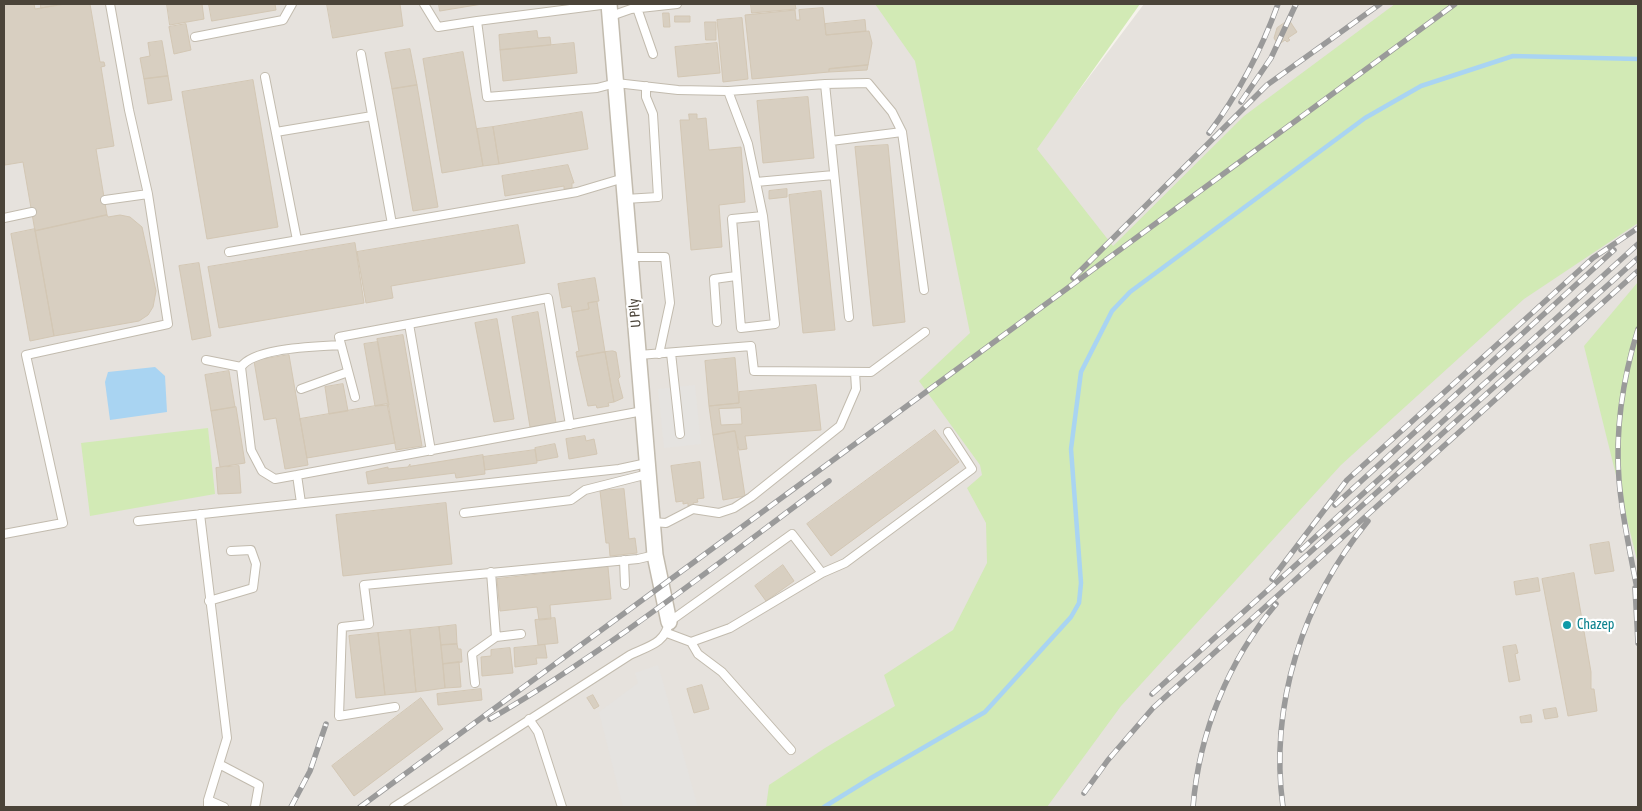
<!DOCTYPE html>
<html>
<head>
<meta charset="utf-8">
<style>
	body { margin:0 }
	#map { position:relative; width:1642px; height:811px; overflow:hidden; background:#f6f3ec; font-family:"Asap Condensed",sans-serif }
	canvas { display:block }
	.frame { position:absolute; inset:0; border:5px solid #4b4439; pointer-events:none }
</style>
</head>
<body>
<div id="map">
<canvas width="1642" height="811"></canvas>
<div class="frame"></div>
</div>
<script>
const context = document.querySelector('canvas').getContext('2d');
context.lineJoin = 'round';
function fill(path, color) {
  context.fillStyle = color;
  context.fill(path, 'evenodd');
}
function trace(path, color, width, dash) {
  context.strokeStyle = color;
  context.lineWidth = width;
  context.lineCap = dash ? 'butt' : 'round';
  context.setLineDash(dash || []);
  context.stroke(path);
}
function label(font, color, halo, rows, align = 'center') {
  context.font = font + ' "Asap Condensed",sans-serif';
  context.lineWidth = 4.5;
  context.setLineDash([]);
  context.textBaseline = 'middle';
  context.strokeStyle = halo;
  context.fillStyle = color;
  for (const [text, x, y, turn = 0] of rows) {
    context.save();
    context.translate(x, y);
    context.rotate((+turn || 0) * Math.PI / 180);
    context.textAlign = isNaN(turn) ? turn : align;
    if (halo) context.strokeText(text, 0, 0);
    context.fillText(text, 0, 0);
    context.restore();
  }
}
fill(new Path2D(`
	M4 4H911L1047 133 1144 4H1638V807H4Z`), '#e6e2dd');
fill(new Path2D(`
	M875 4H1140L1037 149 1113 246 1244 116 1395 4H1638V223L1524 299 1341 465 1121 706 1047 807H766L769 785 825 748 895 706 884 675 953 630 987 563 986 523 967 488 982 475 980 465 919 381 970 333 915 61Z
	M1638 282V564L1584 346Z
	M208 428 215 494 90 516 81 443Z`), '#d2eab5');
fill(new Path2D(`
	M695 385 701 444 664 448 658 389Z
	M658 665 698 807H623L599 712 638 683 635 673Z`), '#e5e3e0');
fill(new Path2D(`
	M155 367 165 376 167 412 110 420 105 382 108 372Z`), '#a9d4f2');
trace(new Path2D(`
	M824 807 871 778 985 712 1071 617 1079 603 1081 583 1071 449 1081 372 1112 311 1130 292 1365 118 1421 86 1513 56 1638 59`), '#a9d4f2', 4.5);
const building = new Path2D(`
	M4 4H34L35 9 65 4H90L100 62H104L105 66 101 67 114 146 96 149 107 215 35 231 23 162 5 165 4 158Z
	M41 4H57V5L41 8Z
	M167 4H202L204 19 170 25Z
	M209 4H275L276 10 212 21Z
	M327 4H400L403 26 333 38Z
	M439 4H482L440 11Z
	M751 4H795L796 9 752 13Z
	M823 8 826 35 869 31 872 43 868 65 829 69V72L752 79 745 15 795 10 796 20H800L799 10Z
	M663 13H669L670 27H664Z
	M675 16H690V22H675Z
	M742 18 748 79 723 82 717 20Z
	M865 20 866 31 826 35 825 24Z
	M1289 20 1297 32 1288 38 1290 40 1287 42 1285 40 1278 45 1274 38 1277 28Z
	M705 22H716V40H706Z
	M186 24 191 50 174 54 169 27Z
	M537 31 538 38 550 37 551 45 500 50 499 35Z
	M162 41 168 76 144 79 140 58 150 56 148 43Z
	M574 43 577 73 503 81 500 50Z
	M717 43 720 73 678 77 675 47Z
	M410 49 417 85 392 89 385 53Z
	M463 52 483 166 442 173 423 59Z
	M868 65 867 70 829 72V69Z
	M168 76 172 100 148 104 144 79Z
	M253 80 278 227 207 239 182 92Z
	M417 85 438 207 413 211 392 89Z
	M808 97 814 158 763 163 757 101Z
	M582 112 588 149 499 164 493 127Z
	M689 114H697V119L706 118 709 150 741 147 745 202 719 205 722 247 691 250 680 120H689Z
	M493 127 499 164 483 166 477 129Z
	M888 145 905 322 873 326 855 147Z
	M568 165 574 183H572V188L564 189V186L505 196 502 176Z
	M787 189V197L769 199V191Z
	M821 191 835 330 803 333 789 195Z
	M107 215 108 217 120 215 130 217 142 227 156 291 153 307 148 315 139 321 54 336 35 231Z
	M518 225 525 263 391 286 393 298 366 303 357 252Z
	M35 229 54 336 30 341 11 234Z
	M355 243 364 303 219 328 208 267Z
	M199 263 211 336 192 340 179 266Z
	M595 278 599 301 588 303 589 309 572 312 571 306 562 308 558 284Z
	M597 302 605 352 577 357 576 352 579 351 572 312 589 309 588 303Z
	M538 312 556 423 530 427 512 317Z
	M497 319 514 419 494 422 475 323Z
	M403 335 422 446 396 450 377 339Z
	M378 342 389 405 375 406 364 344Z
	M613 351 616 352 620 377 618 379 623 398 614 402 605 352Z
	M605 352 614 402 608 403 609 406 597 408 596 405 588 406 577 357Z
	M289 355 308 465 285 469 276 418 264 420 254 361Z
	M735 358 739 403 709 406 705 361Z
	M229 371 235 407 211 411 205 375Z
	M343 384 348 411 329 414 325 387Z
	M816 385 821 430 745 436 747 449 739 450 735 431 713 435 709 406 739 403V392ZM741 408 742 424 721 425 719 409Z
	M387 404 395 443 307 458 300 419Z
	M236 407 245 463 220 467 211 411Z
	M935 430 959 462 831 556 807 524Z
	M735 431 745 496 723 500 713 435Z
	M585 436 586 441 594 439 597 454 569 459 566 439Z
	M555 444 558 457 537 461 535 448Z
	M535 450 537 463 485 470 483 457Z
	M483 455 485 474 456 478 455 473 368 484 366 472 388 467V469L408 467 410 464V466Z
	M700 462 704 498 697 499 698 502 693 503 694 506H688V503L683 504V501L676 502 671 466Z
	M239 466 241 493 218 494 216 468Z
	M624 489 629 539 635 538 637 553 610 556 609 543H606L600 491Z
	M446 503 452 564 343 576 336 515Z
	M1609 542 1614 571 1595 574 1590 545Z
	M783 565 794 581 766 601 755 586Z
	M608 567 611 599 550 605 551 619 539 620 537 607 500 611 497 579Z
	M1574 573 1591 672V689H1594L1597 711 1568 716 1542 579Z
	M1538 578 1540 591 1516 595 1514 582Z
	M555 618 558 643 538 645 535 620Z
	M456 625 457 644 441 645 439 627Z
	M439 627 445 688 416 692 410 630Z
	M410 630 416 692 385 695 378 633Z
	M378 633 385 695 356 698 349 636Z
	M457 644 458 649H461L462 662 443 664 441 645Z
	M545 645 547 658H536L537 664 515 667 514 648Z
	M1516 645 1518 653 1515 654 1520 680 1509 682 1503 647Z
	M510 648 513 673 482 676 481 657 491 656V650Z
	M459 662 461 687 445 688 443 664Z
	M702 685 709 709 694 713 687 689Z
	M481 689 482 700 438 705 437 694Z
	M593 695 599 706 594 709 587 698Z
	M421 698 443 729 354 796 332 766Z
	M1556 708 1558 717 1545 719 1543 710Z
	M1531 715 1532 722 1521 723 1520 717Z`);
fill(building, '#d8cfc1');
trace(building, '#d3c7b4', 1);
const lane = new Path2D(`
	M424 4 438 27 477 21
	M609 4 477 21 487 97 597 88 616 83 678 90 728 91 748 144 763 216 775 324 741 328 732 219 763 216
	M637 8 653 54
	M611 16 631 9 677 4
	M195 37 283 20 292 4
	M361 54 392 224
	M265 77 297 240
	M825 84 868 83 892 112 902 132
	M728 91 825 84 849 317
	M276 132 372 116
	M831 141 902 132 924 290
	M756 182 834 175
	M625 199 658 197 653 114 646 97V86
	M105 200 148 194 129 110 110 4
	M4 218 32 212
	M229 252 577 192 624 178
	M630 257H665L670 303 659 354
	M717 322 714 279 736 276
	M409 324 431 451
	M671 353 680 434
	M639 355 751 346 754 371 871 372 925 332
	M206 360 241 367 251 450 262 471 275 479 297 475 301 503
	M241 367C255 347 317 347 341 345
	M301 389 348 372
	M355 397 339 337 548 298 570 425
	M297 475 643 411
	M464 513 571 500 585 490 648 474
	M200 514 227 738 208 800V807
	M138 521 619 469 647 463
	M652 522 666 523 693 509 719 513 734 508 751 497 840 426 856 389 855 372
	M4 534 63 523 26 355 168 324 148 194
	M624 560 625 585
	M209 601 253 588 256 564 251 550 231 551
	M667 633 691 642 730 628 822 573 845 563 972 469 948 432
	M496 637 521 634
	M691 642 698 654 722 672 791 750
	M475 683 472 654 496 637 491 572
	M395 707 339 716 342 627 369 624 364 585 638 559 655 555
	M529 719 538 732 562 807
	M219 764 259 785 255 807
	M208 800 224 807
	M394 807 630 655C648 646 665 644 669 622L792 534 822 573`);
const street = new Path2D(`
	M609 4 655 555 669 622`);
trace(lane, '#c2bbae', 10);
trace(street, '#c2bbae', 18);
trace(lane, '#fff', 8);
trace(street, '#fff', 15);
const rail = new Path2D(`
	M1241 102 1271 58 1296 4
	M1209 133C1239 93 1261 51 1278 4
	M1073 278 1267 85 1380 4
	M1638 329C1623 378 1615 429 1619 480 1622 518 1631 556 1638 594
	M1335 505 1614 250
	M1301 550 1638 244
	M1272 579 1347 480 1593 258 1638 228
	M1635 588 1638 643
	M1152 694 1638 258
	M490 719C609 650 718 563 829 481
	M1084 793 1108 760 1153 708 1638 271
	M291 807 310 771 326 724
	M360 807 1455 4
	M1193 807C1199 733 1228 661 1276 604
	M1283 807C1269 705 1303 600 1368 521`);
trace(rail, '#9a9a9a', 5.5);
trace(rail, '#fff', 4, [11]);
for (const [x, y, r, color] of [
	[1567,625,5,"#0f9aa8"]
]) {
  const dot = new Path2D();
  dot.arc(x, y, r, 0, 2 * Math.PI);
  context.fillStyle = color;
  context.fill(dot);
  trace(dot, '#fff', 2);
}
label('14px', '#4b4439', '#fff', [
	["U Pily",635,313,-95]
]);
label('14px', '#0d838f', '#fff', [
	["Chazep",1577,625]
], 'left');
</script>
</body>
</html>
